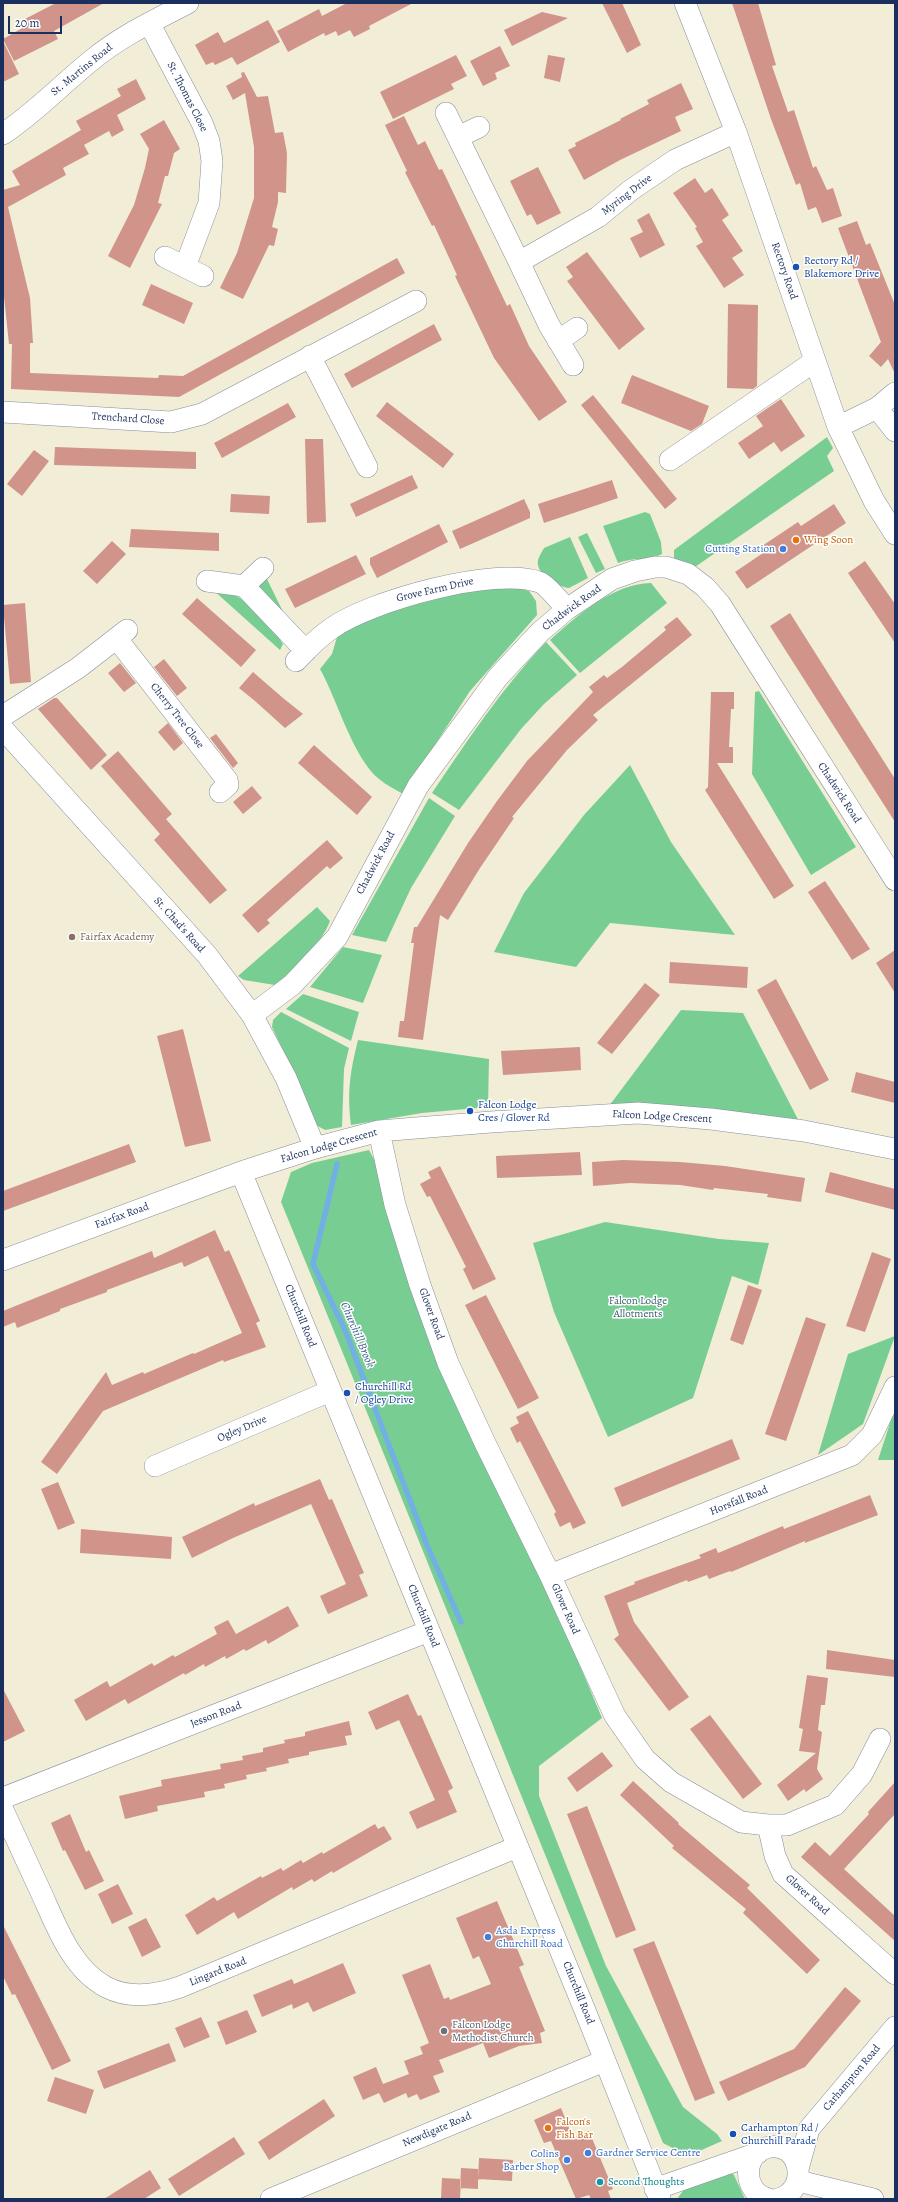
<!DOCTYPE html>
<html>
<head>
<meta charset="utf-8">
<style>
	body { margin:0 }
	#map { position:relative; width:898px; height:2202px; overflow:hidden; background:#f1edd7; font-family:Alegreya,serif }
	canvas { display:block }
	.frame { position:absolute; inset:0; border:4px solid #1b2f5e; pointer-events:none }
	.scale { position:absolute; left:8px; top:16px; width:54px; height:18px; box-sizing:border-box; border:2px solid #1b2f5e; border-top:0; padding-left:5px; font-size:12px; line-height:14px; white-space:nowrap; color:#1b2f5e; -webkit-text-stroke:3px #fff; paint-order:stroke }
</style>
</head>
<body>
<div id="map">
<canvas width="898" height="2202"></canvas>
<div class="frame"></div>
<div class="scale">20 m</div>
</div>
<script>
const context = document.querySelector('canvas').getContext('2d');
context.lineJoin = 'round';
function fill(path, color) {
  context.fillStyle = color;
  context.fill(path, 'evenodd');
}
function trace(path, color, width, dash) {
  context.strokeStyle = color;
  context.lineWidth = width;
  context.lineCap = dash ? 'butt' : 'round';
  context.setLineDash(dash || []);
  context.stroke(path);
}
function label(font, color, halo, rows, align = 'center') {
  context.font = font + ' Alegreya,serif';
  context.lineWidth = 3;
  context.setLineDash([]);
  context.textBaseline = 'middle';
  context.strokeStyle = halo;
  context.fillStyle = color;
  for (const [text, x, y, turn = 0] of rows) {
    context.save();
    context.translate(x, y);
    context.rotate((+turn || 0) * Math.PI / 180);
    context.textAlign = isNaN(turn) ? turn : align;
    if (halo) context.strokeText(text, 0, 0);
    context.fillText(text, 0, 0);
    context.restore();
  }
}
fill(new Path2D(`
	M827 437 833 448 827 456 834 471 692 569 674 562V550Z
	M645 512 650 514 661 542 662 554C649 561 633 557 618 563L603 526Z
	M587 533 605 569 596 573 578 537Z
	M570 537 588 578 569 588C558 587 535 574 538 560 539 556 542 552 544 548Z
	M265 575 290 626 256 583Z
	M651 583 667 603 580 673 550 640C578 615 612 584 651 583Z
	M512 587 529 591 536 601 537 615 470 691 403 794C395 789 386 785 379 779 353 758 337 699 320 669L332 654 337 637 344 631 385 613 444 597 478 590Z
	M212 589C218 591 227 591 233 594 250 602 273 628 283 644L280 650Z
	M546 642 577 675 544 704 521 729 459 810 432 793C467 741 502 688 546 642Z
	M759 691 856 847 811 875 752 774 755 692Z
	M630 765 671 842 735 935 610 923 576 967 494 952 524 893 584 815Z
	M429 798 455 816 411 888 386 942 352 935Z
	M317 907 330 921C320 947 296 967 275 985L244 980 238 976Z
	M343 947 382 955 363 1003 310 987Z
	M303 994 359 1012 351 1041 286 1009Z
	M681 1010 743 1013 804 1131 603 1114Z
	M281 1012 349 1048 344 1069 342 1127 325 1130 314 1124 302 1091 272 1027 273 1020Z
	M358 1040 489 1059 488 1107 422 1113 351 1125C347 1092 350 1072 358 1040Z
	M369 1150 376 1163 546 1585 602 1718 539 1766V1796L606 1966 683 2107 717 2134 722 2141 688 2156 663 2143C533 1830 410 1514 281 1202L291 1172 312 1163Z
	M605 1222 719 1239 769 1243 758 1285 732 1276 693 1398 608 1437 554 1312 533 1243Z
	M895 1336 863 1424 818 1455 848 1354Z
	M895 1415V1460H878L892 1417Z
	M729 2171 734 2175 745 2199H677L685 2188Z`), '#78ce92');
trace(new Path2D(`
	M337 1164 313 1264 345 1330 427 1545 461 1622`), '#72b0e4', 5.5);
fill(new Path2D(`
	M56 3H104L54 31 58 39 14 61 3 39 26 26 23 20Z
	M347 3H413L369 26 370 29 354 37 350 30 338 36 336 31 325 36 324 33 288 52 277 31 319 9 322 16Z
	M602 3H622L641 45 627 53Z
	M732 3H758L776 65 772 66 788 112 794 110 813 168 816 166 827 190 833 188 842 216 822 223 816 207 808 210 800 183 796 185 771 119Z
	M542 12 568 18 512 46 504 30Z
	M268 20 280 42 237 65 232 57 215 65 213 62 206 65 195 45 218 32 224 43Z
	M3 41 19 74 3 82Z
	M500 46 510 66 495 73 497 79 483 86 470 61Z
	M456 55 467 76 451 84 454 89 393 119 380 92Z
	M548 55 565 58 560 82 544 78Z
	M244 72 257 97 268 96 275 133 283 132 287 153 286 193 278 192V202L272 227 278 229 274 246 269 245 243 299 220 288 237 253 254 198V147L245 93 233 100 226 86 242 77 241 73Z
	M136 79 146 99 117 115 124 130 112 137 109 131 84 145 89 154 63 168 66 175 8 207 30 298 33 343H30V373L158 378 159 375 183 376 397 258 405 273 179 397 11 389 12 344H9L3 287V190L20 185 12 171 81 130 76 121 121 96 117 89Z
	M681 83 693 109 675 117 681 131 620 160 584 180 568 150 576 146 575 143 621 120 620 119 649 104 647 100Z
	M404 116 418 145 425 141 439 170 442 169 507 306 510 304 529 346 567 402 539 421 494 358 455 276 457 275 434 225 432 226 405 172 407 171 385 125Z
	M164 120 180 149 174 153 168 176H165L158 203 162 204 130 268 108 256 134 205 145 168 149 149 140 134Z
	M538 167 561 213 537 225 531 214 527 216 510 181Z
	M695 178 705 193 712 188 729 215 722 220 743 251 732 258 744 275 724 288 696 246 703 242 695 228 697 227 673 193Z
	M649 213 665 245 640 258 630 238 643 232 637 220Z
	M857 221 866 245 870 243 895 305V374L888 359 881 367 869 356 881 342 838 228Z
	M587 252 645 329 619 350 567 281 573 277 566 267Z
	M151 284 193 303 184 324 142 305Z
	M728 304 758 305 757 386 753 389 727 388Z
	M434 324 442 340 352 388 344 374Z
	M632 375 709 406 702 424 691 431 621 403Z
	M593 395 677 499 665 509 581 405Z
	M781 399 805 436 781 452 774 442 749 459 738 443 763 426 756 416Z
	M387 402 454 454 443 468 376 416Z
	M288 403 296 417 222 458 214 443Z
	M305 439H323L326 522 307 523Z
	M55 447 196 452V469L54 465Z
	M34 450 49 461 22 496 7 484Z
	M412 475 418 488 356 517 350 504Z
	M612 480 618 498 544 523 538 504Z
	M231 494 270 496 269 514 230 512Z
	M524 499 530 512V518L460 549 452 531Z
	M834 504 846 523 747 589 735 572 766 551 762 546 798 522 801 526Z
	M439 524 448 542 377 578 370 564V558Z
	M131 529 219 533V551L129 547Z
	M112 541 126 554 97 584 83 571Z
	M356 555 366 574 295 608 285 589Z
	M865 561 895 604V643L848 573Z
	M197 598 256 650 241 667 182 614Z
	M25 603 31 682 10 684 3 605Z
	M790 613 895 779V822L770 626Z
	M677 617 692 635 593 715 598 720 567 750 512 817 514 818 480 868 448 920 440 915 423 1040 398 1037 400 1021H404L414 943H411L414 927H417L468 843 497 801 527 761 593 692 589 687 604 675 607 678 622 667 666 630 664 627Z
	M164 659 187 688 177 696 154 667Z
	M120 663 136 683 124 692 108 673Z
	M253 672 283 698 303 714 285 728 255 701 239 688Z
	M711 692H734V709H731L729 747H733V763H717L794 886 774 899 705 790 708 787Z
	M54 698H57L107 755 91 770 38 709Z
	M168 723 183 743 174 751 158 732Z
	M216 734 238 763 233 768 210 738Z
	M314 745 372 797 357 815 298 763Z
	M118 751 172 814 166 819 227 890 210 904 154 840 160 834 101 766Z
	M252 786 262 798 243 814 233 802Z
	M327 840 343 858 330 869 327 866 267 920 270 923 258 933 242 915Z
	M825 881 870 949 852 960 808 892Z
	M895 950V993L876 963Z
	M670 962 748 967 747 988 669 983Z
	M776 979 829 1080 810 1090 757 990Z
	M645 983 660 995 612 1054 597 1043Z
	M183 1029 211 1141 185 1147 157 1036Z
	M580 1047 581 1070 503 1075 501 1051Z
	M856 1072 895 1082V1103L851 1092Z
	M129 1144 136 1162 3 1211V1191Z
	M580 1152 582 1175 497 1178 496 1156Z
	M623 1160 680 1162 725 1166 805 1178 801 1202 767 1197 768 1194 714 1188 713 1190 680 1185 630 1183 593 1186 592 1162Z
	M440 1166 496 1279 473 1290 463 1269 466 1267 430 1196 427 1197 420 1184 431 1178 428 1172Z
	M830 1172 895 1189V1210L825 1192Z
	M215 1230 225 1252 229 1250 237 1268 260 1321 256 1323 266 1347 224 1362 223 1360 103 1411 57 1474 41 1462 106 1372 112 1385 143 1372 144 1374 193 1353 194 1354 242 1333 208 1256 184 1267 182 1262 107 1290V1292L60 1309V1311L17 1328 15 1322 3 1327V1311L152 1251 154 1258Z
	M872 1252 891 1259 865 1332 846 1326Z
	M748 1285 762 1290 743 1345 730 1340Z
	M486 1295 539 1398 518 1409 465 1305Z
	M806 1317 826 1324 786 1441 765 1434Z
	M528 1411 586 1523 573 1529 570 1522 560 1527 554 1514 556 1512 520 1441 517 1443 510 1428 519 1423 516 1417Z
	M732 1439 740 1459 622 1507 614 1488Z
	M320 1479 329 1500 332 1499 364 1573 359 1575 368 1596 328 1614 320 1596 346 1584 311 1504 233 1538 192 1558 182 1537 254 1503 255 1506Z
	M58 1482 75 1523 58 1530 41 1489Z
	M870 1495 878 1515 805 1543V1541L731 1572 730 1571 709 1579 707 1575 688 1582 687 1580 627 1603 634 1622 689 1697 669 1711 614 1639 619 1635 604 1596 635 1584 634 1582 701 1558 699 1555 716 1548 718 1553 783 1526 784 1529Z
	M81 1529 172 1537 171 1559 80 1553Z
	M288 1606 299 1626 268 1644 266 1640 246 1651 244 1649 226 1659 225 1656 205 1667 204 1664 185 1675 184 1673 128 1704 125 1699 86 1721 74 1700 107 1681 110 1687 152 1663 154 1666 173 1655 175 1657 217 1634 214 1627 228 1620 236 1634Z
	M827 1650 895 1660V1677L826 1669Z
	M807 1675 828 1678 825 1705H821L818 1730 822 1732 817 1769 823 1779 806 1792 804 1789 788 1801 777 1785 816 1753 799 1751 803 1729 799 1728Z
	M3 1689 25 1731 3 1742Z
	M408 1694 418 1716 421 1715 453 1788 448 1791 457 1812 417 1829 409 1812 435 1800 399 1720 376 1730 368 1712Z
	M710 1715 762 1784 743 1799 690 1729Z
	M349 1721 352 1735 345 1736 347 1745 309 1752V1755L288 1759 289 1763 266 1768 267 1771 246 1775 247 1779 224 1784 225 1788 204 1792 205 1797 157 1806 158 1811 125 1819 119 1796 162 1786 161 1780 221 1769 220 1764 243 1760 242 1756 263 1752V1748L285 1743 284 1740 305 1736V1732Z
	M602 1752 613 1766 577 1792 567 1778Z
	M633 1781 679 1823 678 1824 750 1885 747 1888 820 1960 807 1974 743 1913 746 1909 672 1848 674 1846 620 1795Z
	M895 1782V1814L844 1869 895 1916V1941L801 1857 815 1842 830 1856 869 1814 868 1812Z
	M587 1806 636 1930 616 1938 567 1814Z
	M70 1814 86 1852 89 1850 104 1881 85 1890 65 1850 63 1851 51 1823Z
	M375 1824 378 1829 384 1826 392 1839 333 1873 332 1871 314 1882 312 1879 293 1890 292 1887 238 1919 234 1912 197 1935 185 1915 214 1897 217 1901 261 1876 262 1878 281 1868 283 1871 301 1860 303 1863 322 1852 323 1854Z
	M118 1884 133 1914 112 1924 98 1894Z
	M497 1901 524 1965 519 1967 545 2031 540 2033 542 2043 519 2046 489 2058 483 2043 439 2060 444 2072 433 2076 440 2092 420 2100 417 2094 408 2098 406 2093 384 2103 379 2093 363 2100 353 2077 376 2067 383 2084 409 2074 404 2061 423 2054 420 2047 429 2043 402 1975 430 1964 444 1999 449 1997 450 2000 491 1984 479 1956 473 1959 456 1918Z
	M146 1918 161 1947 142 1957 128 1927Z
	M3 1925 71 2061 52 2070 15 1994 12 1995 3 1976Z
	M654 1941 715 2093 695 2101 633 1949Z
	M343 1963 356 1993 313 2012 308 2002 293 2009 292 2004 262 2017 253 1995 292 1979 294 1984Z
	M845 1987 861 2001 805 2067 728 2101 719 2082 794 2049Z
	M247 2010 257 2032 226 2045 217 2022Z
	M201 2017 210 2037 184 2048 175 2028Z
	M169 2043 176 2061 104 2089 97 2071Z
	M55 2077 94 2090 86 2114 47 2101Z
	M324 2099 335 2116 269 2160 258 2142Z
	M561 2108 573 2138 589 2131 613 2189 608 2191 611 2199H591L589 2195 576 2199 551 2141 544 2143 534 2120Z
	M234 2137 245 2154 179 2196 168 2179Z
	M479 2158 513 2160 512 2181 478 2179Z
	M461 2168 478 2169V2189L460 2188Z
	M150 2170 161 2188 144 2199H104Z
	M442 2178 461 2179 460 2199 441 2198Z`), '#d0948b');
const minor = new Path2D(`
	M685 3 736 132 838 427 874 501 895 534
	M149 23 202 123 209 141 212 161 209 203 185 267
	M446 113 519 262
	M3 134C35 113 62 84 92 60 121 36 155 20 188 3
	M458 137 479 127
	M165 257 203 276
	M558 341 577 328
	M310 356 367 467
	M573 365 549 325 519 262 598 217 631 190 675 160 736 132
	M877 408 895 431
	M3 412 171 422 202 414 416 301
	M838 427 877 408 895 393
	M670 460 815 361
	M207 581 244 586 263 568
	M244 586 306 651
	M117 639 227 780 228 785 220 792
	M296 661C307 649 319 637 332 628 370 601 495 566 539 582 546 584 561 603 567 609
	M3 716 78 668 127 630
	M3 729 207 955 252 1015 286 1078 315 1148
	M252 1015 292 985 337 937 418 786 498 677 540 632 567 609 612 579 635 571 655 567H666L688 574 705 587 720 604 895 880
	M379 1131 395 1205 420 1285 448 1363 485 1443 550 1575 615 1716 645 1759 671 1782 741 1822 768 1825 775 1856 783 1874 895 1974
	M241 1172 586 2013 660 2199
	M3 1260 241 1172 315 1148 379 1131 491 1122 638 1113 711 1119 804 1131 895 1149
	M155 1466 330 1391
	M550 1575 852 1455 872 1435 895 1387
	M3 1798 429 1631
	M3 1810C15 1836 27 1862 39 1888 55 1922 70 1968 106 1987 129 1999 157 1995 180 1987L517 1847
	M768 1825H787L835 1805 862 1774 880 1739
	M798 2169 809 2129 895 2027
	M798 2181 873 2199
	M655 2189 758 2153
	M271 2199 604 2061
	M769 2199C741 2193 742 2151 770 2147 800 2142 811 2190 778 2199`);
trace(minor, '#868e9a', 22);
trace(minor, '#fff', 21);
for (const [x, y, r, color] of [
	[796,267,4,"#1a4fb4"],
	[796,540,4,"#e8710a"],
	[783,549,4,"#3f7fe0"],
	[72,937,4,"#8d6e63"],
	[470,1111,4,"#1a4fb4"],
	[347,1393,4,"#1a4fb4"],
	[488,1937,4,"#3f7fe0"],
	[444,2031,4,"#6b7280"],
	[548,2128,4,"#e8710a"],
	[733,2134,4,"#1a4fb4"],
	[588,2153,4,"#3f7fe0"],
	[567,2160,4,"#3f7fe0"],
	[600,2182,4,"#0f9aa8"]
]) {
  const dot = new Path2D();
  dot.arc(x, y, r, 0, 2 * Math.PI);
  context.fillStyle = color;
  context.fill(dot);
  trace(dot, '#fff', 1.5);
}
label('11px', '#1b2f5e', '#fff', [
	["St. Martins Road",82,70,-39],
	["St. Thomas Close",187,97,63],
	["Myring Drive",627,195,-37],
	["Rectory Road",784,271,71],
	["Trenchard Close",128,419,4],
	["Grove Farm Drive",435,590,-13],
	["Chadwick Road",572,608,-36],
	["Cherry Tree Close",177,716,52],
	["Chadwick Road",839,793,57],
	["Chadwick Road",376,863,-62],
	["St. Chad's Road",179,925,48],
	["Falcon Lodge Crescent",662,1117,3],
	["Falcon Lodge Crescent",329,1146,-16],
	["Fairfax Road",122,1216,-20],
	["Glover Road",431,1314,70],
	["Churchill Road",300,1316,68],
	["Ogley Drive",242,1429,-23],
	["Horsfall Road",739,1501,-22],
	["Glover Road",565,1609,66],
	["Churchill Road",423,1616,68],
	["Jesson Road",216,1715,-21],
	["Glover Road",807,1895,42],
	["Lingard Road",218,1972,-22],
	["Churchill Road",578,1993,68],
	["Carhampton Road",852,2078,-50],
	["Newdigate Road",437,2130,-23]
]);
label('11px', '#164399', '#fff', [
	["Rectory Rd /",804,261],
	["Blakemore Drive",804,274],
	["Falcon Lodge",478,1105],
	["Cres / Glover Rd",478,1118],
	["Churchill Rd",355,1387],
	["/ Ogley Drive",355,1400],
	["Carhampton Rd /",741,2128],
	["Churchill Parade",741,2141]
], 'left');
label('11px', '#c56008', '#fff', [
	["Wing Soon",804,540],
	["Falcon's",556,2122],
	["Fish Bar",556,2135]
], 'left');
label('11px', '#366cbe', '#fff', [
	["Cutting Station",775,549],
	["Asda Express",496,1931,"left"],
	["Churchill Road",496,1944,"left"],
	["Gardner Service Centre",596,2153,"left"],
	["Colins",559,2154],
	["Barber Shop",559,2167]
], 'right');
label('11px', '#785e54', '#fff', [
	["Fairfax Academy",80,937]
], 'left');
label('11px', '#375f6e', '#fff', [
	["Falcon Lodge",638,1301],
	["Allotments",638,1314]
]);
label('11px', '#5b616d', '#fff', [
	["Falcon Lodge",452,2025],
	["Methodist Church",452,2038]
], 'left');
label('11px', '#0d838f', '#fff', [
	["Second Thoughts",608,2182]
], 'left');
label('italic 12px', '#395c8d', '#fff', [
	["Churchill Brook",357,1335,67]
]);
</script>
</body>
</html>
